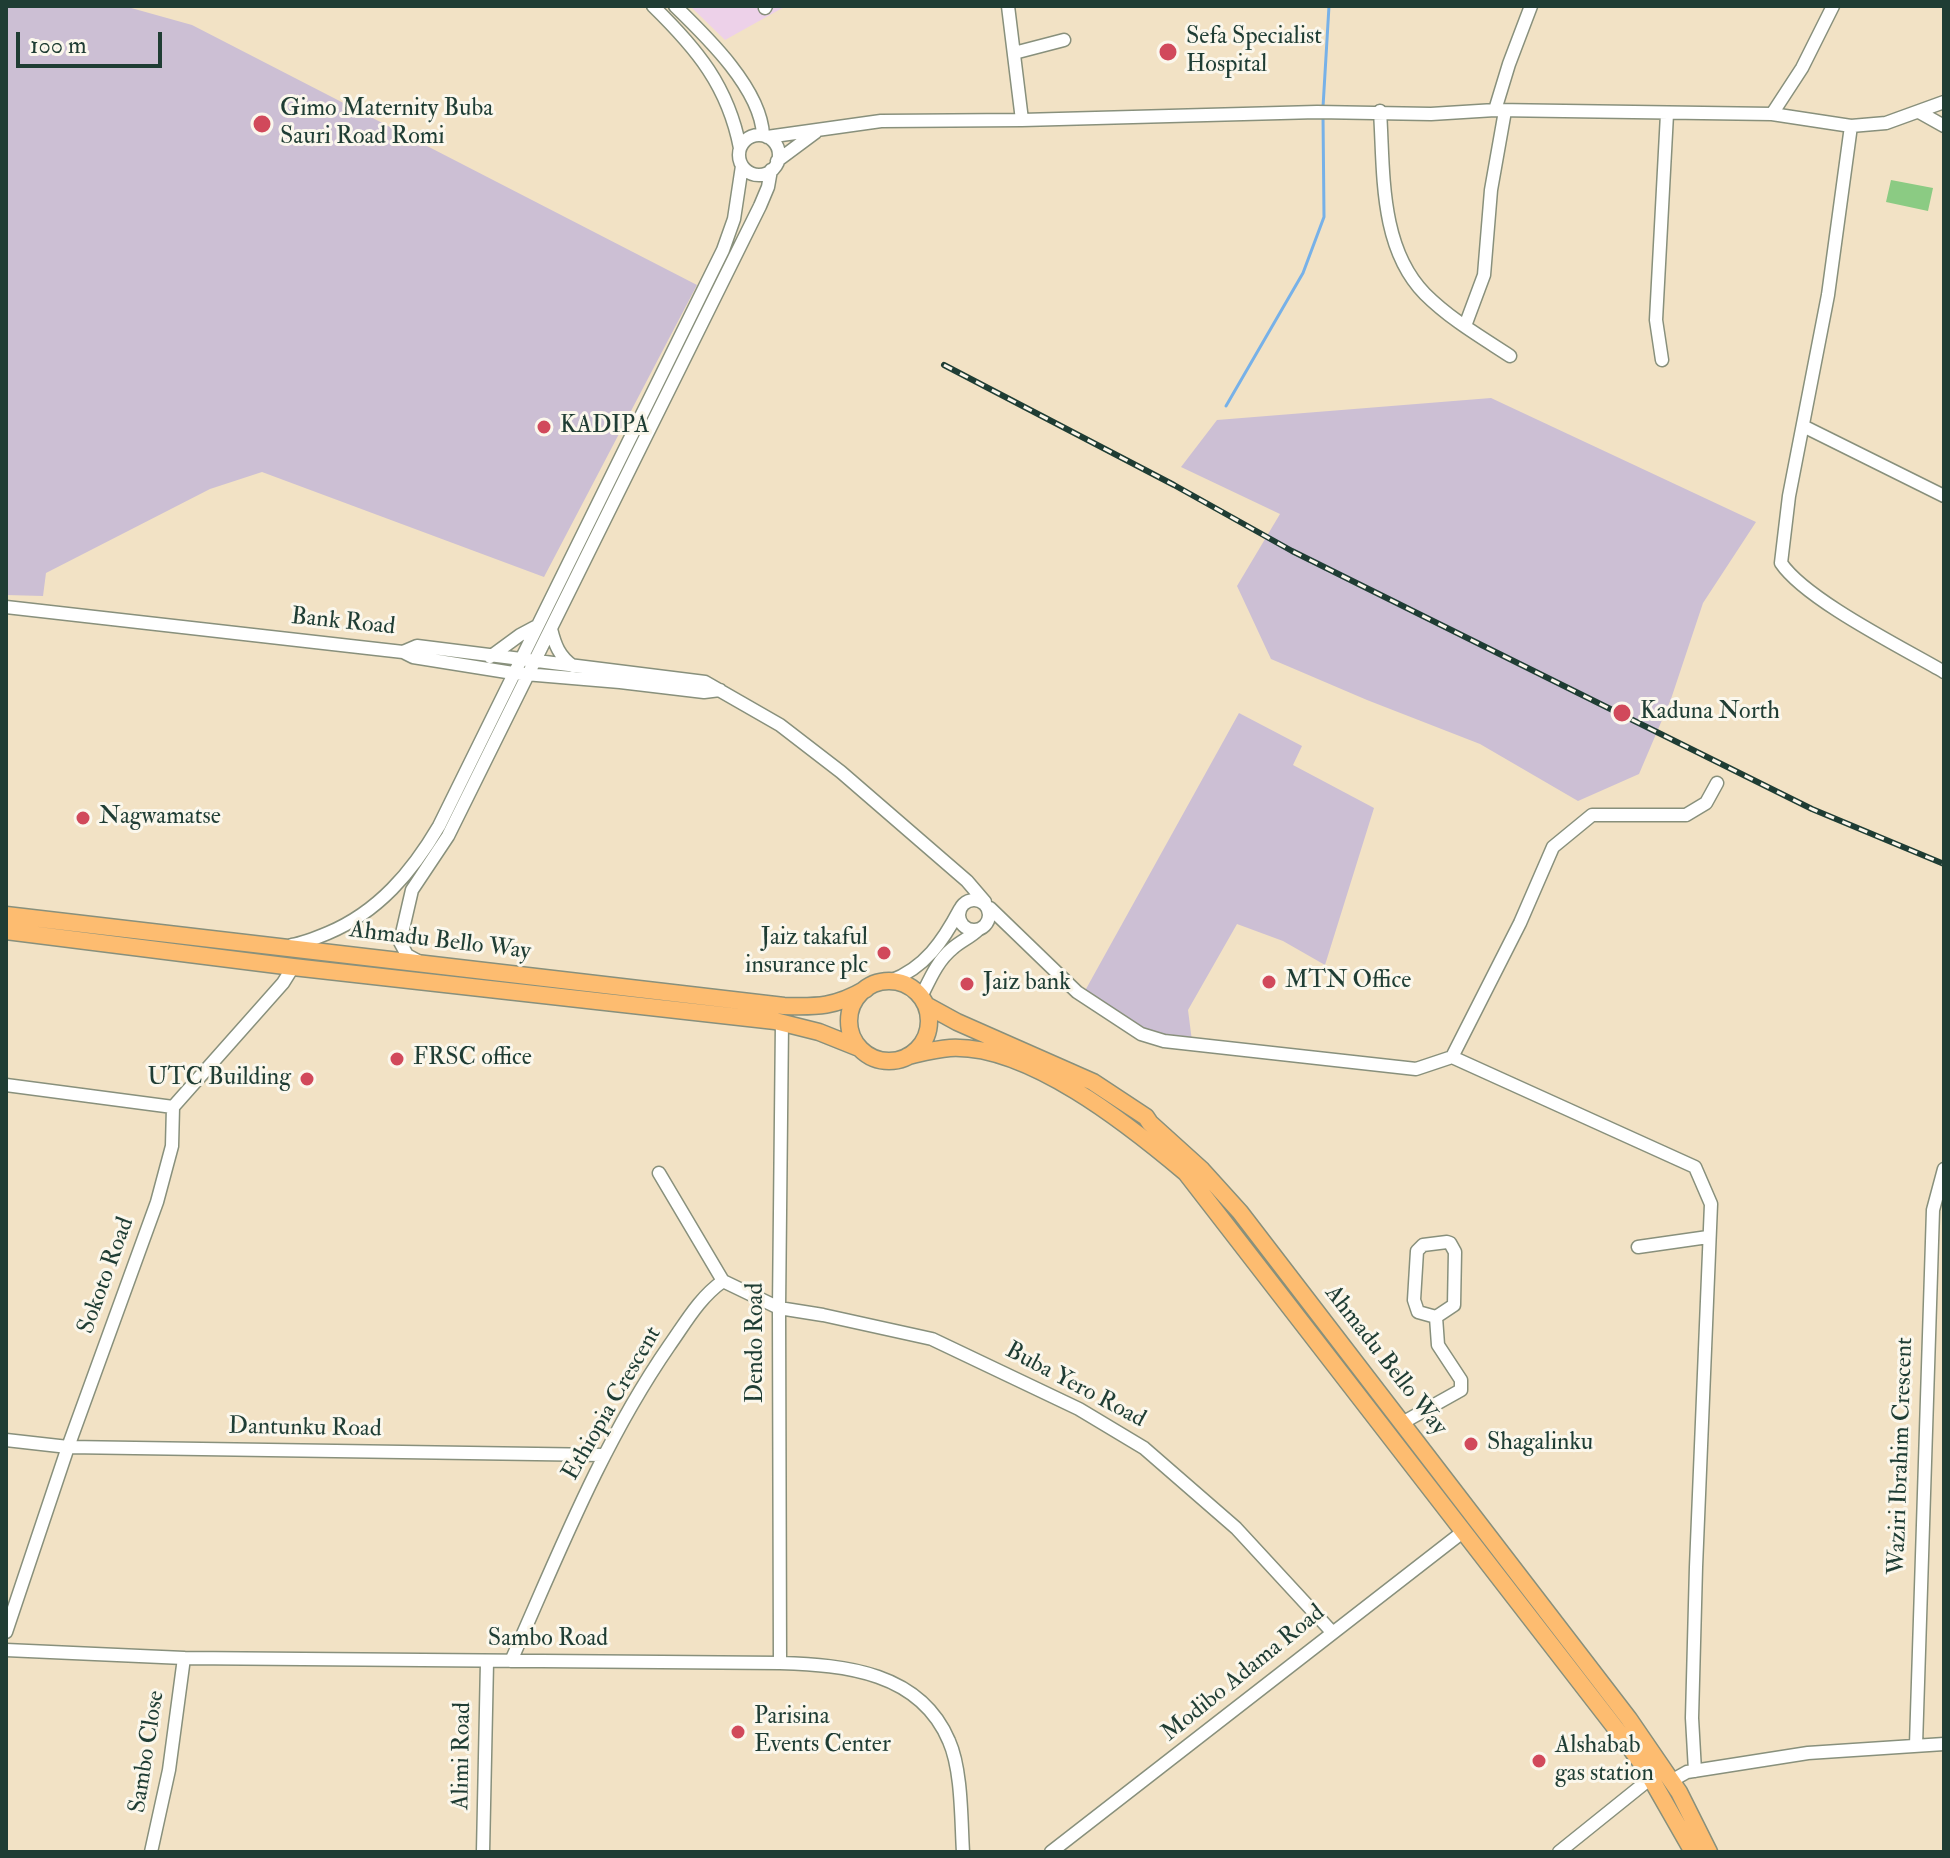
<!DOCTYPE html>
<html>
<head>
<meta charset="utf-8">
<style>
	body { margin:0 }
	#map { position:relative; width:1950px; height:1858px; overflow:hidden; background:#f2e2c5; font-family:"IM FELL Double Pica",serif }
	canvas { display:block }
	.frame { position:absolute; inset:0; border:8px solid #1f3d34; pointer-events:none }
	.scale { position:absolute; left:16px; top:32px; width:146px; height:36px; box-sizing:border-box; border:4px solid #1f3d34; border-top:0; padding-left:10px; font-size:24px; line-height:28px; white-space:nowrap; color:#1f3d34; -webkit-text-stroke:6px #fbf7ec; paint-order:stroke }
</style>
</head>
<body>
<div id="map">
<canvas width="1950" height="1858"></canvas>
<div class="frame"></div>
<div class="scale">100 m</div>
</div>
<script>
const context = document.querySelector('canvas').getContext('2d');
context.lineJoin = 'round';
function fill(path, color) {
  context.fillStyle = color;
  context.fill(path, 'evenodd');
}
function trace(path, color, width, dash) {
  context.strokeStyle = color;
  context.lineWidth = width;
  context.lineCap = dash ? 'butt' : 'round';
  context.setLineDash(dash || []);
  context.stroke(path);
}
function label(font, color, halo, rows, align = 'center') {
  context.font = font + ' "IM FELL Double Pica",serif';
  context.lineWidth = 6;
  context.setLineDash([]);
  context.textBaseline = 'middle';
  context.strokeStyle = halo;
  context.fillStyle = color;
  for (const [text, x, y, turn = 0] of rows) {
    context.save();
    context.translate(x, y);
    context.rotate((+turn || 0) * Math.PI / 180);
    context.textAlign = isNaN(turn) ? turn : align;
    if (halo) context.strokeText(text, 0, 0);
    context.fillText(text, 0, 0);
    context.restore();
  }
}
fill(new Path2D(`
	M690 6H786L725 40Z`), '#edd1e9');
fill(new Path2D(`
	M6 6H124L192 25 697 285 544 577 262 472 210 489 46 573 43 596 6 595Z
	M1491 398 1756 522 1703 603 1671 699 1639 774 1578 801 1480 744 1367 700 1271 659 1237 586 1280 514 1181 467 1217 420Z
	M1239 713 1302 746 1293 765 1374 808 1325 965 1283 941 1237 924 1188 1010 1192 1041 1144 1036 1081 998Z`), '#ccbfd4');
fill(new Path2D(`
	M1891 180 1933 188 1928 211 1886 202Z`), '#8bcb83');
trace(new Path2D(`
	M1323 107 1329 6
	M1226 406 1303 273 1324 217 1323 115`), '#77b1e8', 3);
const minor = new Path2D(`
	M653 6C697 49 728 86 740 148
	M675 6C707 37 761 89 763 135
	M1008 6 1022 120
	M765 8 766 6
	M1014 53 1064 40
	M1495 110 1509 64 1531 6
	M1380 111C1384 172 1379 247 1425 294 1450 319 1481 337 1510 356
	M1919 112 1944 126
	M1772 114 1851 126 1828 295 1789 496 1781 563C1806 600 1903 648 1944 672
	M1851 126 1886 123 1944 102
	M739 155a20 20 0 1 1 40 0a20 20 0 1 1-40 0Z
	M767 137 881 121 1022 120 1317 112 1431 114 1495 110 1772 114 1802 68 1833 6
	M777 161 816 132
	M1465 326 1484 275 1491 190 1505 111
	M1662 360 1656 320 1667 114
	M1803 426 1944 496
	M6 607 403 652 417 646 705 682 780 725 841 772 967 881 985 902
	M551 629C555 645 559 656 573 666
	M403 652 413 657 513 673 620 682 704 692 720 690
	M490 657 520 635 535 627
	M959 915a15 15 0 1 1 30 0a15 15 0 1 1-30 0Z
	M990 908 1077 992 1141 1034 1164 1041 1416 1069 1452 1057 1520 923 1553 847 1592 815H1686L1706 803 1717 783
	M292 945C304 943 316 938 328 933 378 912 412 872 439 826L723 250 734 219 742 166
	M418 961 407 955 400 942 412 890 448 836 760 206 768 187 771 170
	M890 981C925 968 943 941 960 909
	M921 997C930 979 937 961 953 948 961 941 971 937 979 929
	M1452 1057 1695 1167 1711 1204 1696 1567 1692 1718 1695 1771
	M6 1085 173 1107
	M659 1173 723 1281
	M1447 1242 1450 1243 1455 1252 1454 1305 1436 1317 1418 1312 1414 1300 1417 1251 1423 1245Z
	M1638 1247 1708 1237
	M1402 1423 1461 1390V1380L1438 1345 1436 1317
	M6 1440 68 1447 603 1455
	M6 1632 68 1447 157 1202 172 1146 173 1107 283 983 293 967
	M6 1650 184 1658 780 1663C845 1665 920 1672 949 1741 962 1770 961 1820 963 1852
	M511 1661C559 1553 602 1443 669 1346 686 1322 699 1298 723 1281L779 1308 823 1315 932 1339 1079 1409 1144 1448 1236 1528 1332 1632
	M780 1663 779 1308 782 1022
	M1916 1745 1933 1210 1944 1169
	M1671 1781 1687 1772 1808 1753 1944 1744
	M151 1852 169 1770 184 1658
	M483 1852 487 1662
	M1051 1852 1464 1531
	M1559 1852 1651 1778`);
const major = new Path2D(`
	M6 915 784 1006C818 1007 835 1007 866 989
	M6 931 293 967 775 1021 819 1032 859 1048
	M849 1021a40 40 0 1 1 80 0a40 40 0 1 1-80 0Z
	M926 1005 957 1022 1093 1082 1146 1117 1150 1123 1202 1170 1240 1212 1629 1719 1679 1792 1709 1852
	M908 1056C921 1053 936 1049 950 1048 1028 1044 1129 1125 1186 1173L1617 1730 1645 1768 1693 1852`);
trace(minor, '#88907c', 15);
trace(major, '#88907c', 19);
trace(minor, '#fff', 12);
trace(major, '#fdbc70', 16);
const rail = new Path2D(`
	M944 365 1174 485 1292 551 1812 809 1944 864`);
trace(rail, '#1f3d34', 6);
trace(rail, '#fbf7ec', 3, [9]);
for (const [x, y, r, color] of [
	[1168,52,10,"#d1495b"],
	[262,124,10,"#d1495b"],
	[544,427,8,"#d1495b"],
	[1622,713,10,"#d1495b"],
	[83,818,8,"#d1495b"],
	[884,953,8,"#d1495b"],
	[1269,982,8,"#d1495b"],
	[967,984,8,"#d1495b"],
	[397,1059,8,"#d1495b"],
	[307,1079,8,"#d1495b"],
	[1471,1444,8,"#d1495b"],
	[738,1732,8,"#d1495b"],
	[1539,1761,8,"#d1495b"]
]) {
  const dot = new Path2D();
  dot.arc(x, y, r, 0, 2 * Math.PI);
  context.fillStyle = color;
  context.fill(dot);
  trace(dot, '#fbf7ec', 3);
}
label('24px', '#1f3d34', '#fbf7ec', [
	["Sefa Specialist",1186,38],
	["Hospital",1186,66],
	["Gimo Maternity Buba",280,110],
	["Sauri Road Romi",280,138],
	["KADIPA",560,427],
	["Kaduna North",1640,713],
	["Nagwamatse",99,818],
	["Jaiz takaful",868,939,"right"],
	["insurance plc",868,967,"right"],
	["MTN Office",1285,982],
	["Jaiz bank",983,984],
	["FRSC office",413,1059],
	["UTC Building",291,1079,"right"],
	["Shagalinku",1487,1444],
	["Parisina",754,1718],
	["Events Center",754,1746],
	["Alshabab",1555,1747],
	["gas station",1555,1775]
], 'left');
label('24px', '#1f3d34', '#fbf7ec', [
	["Bank Road",343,623,6],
	["Ahmadu Bello Way",440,942,7],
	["Sokoto Road",107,1276,-70],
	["Dendo Road",757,1343,-90],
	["Ahmadu Bello Way",1385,1361,52],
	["Buba Yero Road",1075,1386,28],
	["Ethiopia Crescent",613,1404,-60],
	["Dantunku Road",305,1429,1],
	["Waziri Ibrahim Crescent",1902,1456,-88],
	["Sambo Road",548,1640],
	["Modibo Adama Road",1244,1674,-39],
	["Sambo Close",148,1752,-81],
	["Alimi Road",463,1756,-89]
]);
</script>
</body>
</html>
